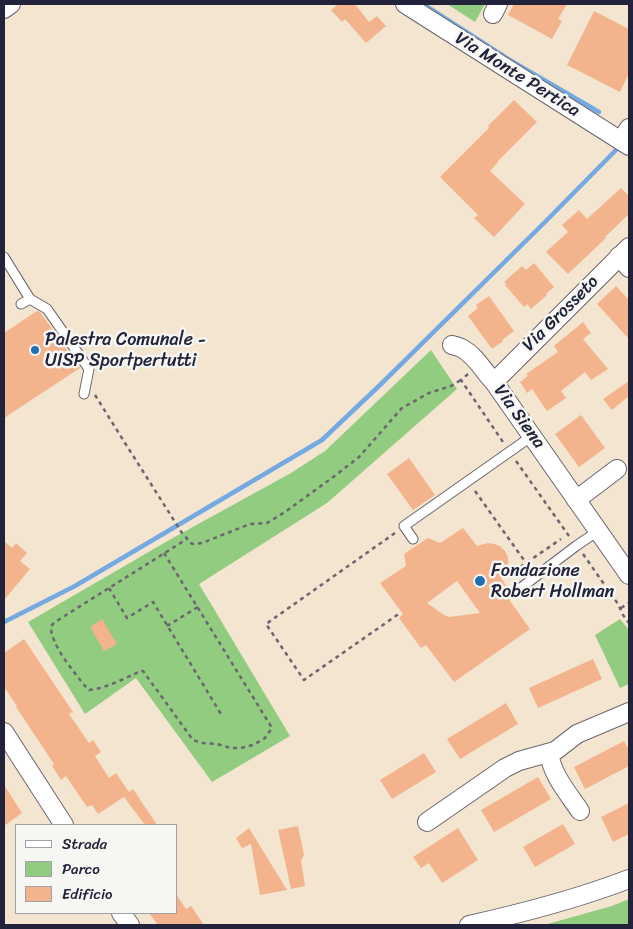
<!DOCTYPE html>
<html>
<head>
<meta charset="utf-8">
<style>
	body { margin:0 }
	#map { position:relative; width:633px; height:929px; overflow:hidden; background:#f3e5cf; font-family:Sriracha,sans-serif }
	canvas { display:block }
	.frame { position:absolute; inset:0; border:5px solid #22223b; pointer-events:none }
	.legend { position:absolute; left:15px; top:824px; width:162px; height:90px; box-sizing:border-box; background:#f6f6f2; border:1px solid #a1a1a9; margin:0; padding:6px 9px; list-style:none; font-size:15px; color:#22223b }
	.legend li { display:flex; align-items:center; gap:10px; height:25px }
	.legend b { width:25px; border:1px solid #a1a1a9 }
</style>
</head>
<body>
<div id="map">
<canvas width="633" height="929"></canvas>
<div class="frame"></div>
<ul class="legend">
<li><b style="height:6px;background:#fff"></b>Strada</li>
<li><b style="height:14px;background:#92cc80"></b>Parco</li>
<li><b style="height:14px;background:#f3b48d"></b>Edificio</li>
</ul>
</div>
<script>
const context = document.querySelector('canvas').getContext('2d');
context.lineJoin = 'round';
function fill(path, color) {
  context.fillStyle = color;
  context.fill(path, 'evenodd');
}
function trace(path, color, width, dash) {
  context.strokeStyle = color;
  context.lineWidth = width;
  context.lineCap = dash ? 'butt' : 'round';
  context.setLineDash(dash || []);
  context.stroke(path);
}
function label(font, color, halo, rows, align = 'center') {
  context.font = font + ' Sriracha,sans-serif';
  context.lineWidth = 5;
  context.setLineDash([]);
  context.textBaseline = 'middle';
  context.strokeStyle = halo;
  context.fillStyle = color;
  for (const [text, x, y, turn = 0] of rows) {
    context.save();
    context.translate(x, y);
    context.rotate((+turn || 0) * Math.PI / 180);
    context.textAlign = isNaN(turn) ? turn : align;
    if (halo) context.strokeText(text, 0, 0);
    context.fillText(text, 0, 0);
    context.restore();
  }
}
fill(new Path2D(`
	M447 4H485L475 22Z
	M431 350 457 389 327 503 199 584 290 736 212 782 136 678 85 714 28 622 171 539 291 473 325 451Z
	M620 619 629 630V684L620 688 595 635Z
	M629 899V925H544L612 906Z`), '#92cc80');
trace(new Path2D(`
	M423 4 508 59 599 112
	M4 622 75 586 322 440 380 385 545 222 617 149`), '#74a9e1', 4.5);
fill(new Path2D(`
	M338 4H355L369 22 377 16 386 26 366 43 345 19 342 22 331 10Z
	M514 4H567L558 19 562 21 552 39 508 15Z
	M594 11 629 29V73L620 92 567 65Z
	M514 100 537 122 498 161V162L490 171 525 204 494 237 474 218 478 215 440 177 489 128 488 126Z
	M621 188 629 196V214L605 237 606 238 568 274 546 252 568 232 562 225 579 210 587 219Z
	M534 263 554 287 546 294 547 295 531 309 527 304 524 307 505 285 506 284 504 282 522 266 526 270Z
	M616 286 629 300V339L597 304Z
	M489 296 514 331 502 340 503 341 492 349 468 316 478 308 476 305Z
	M37 311 40 312 80 368 4 418V333Z
	M583 322 591 333 583 339 608 369 591 380 585 372 561 391 566 398 547 411 532 389 527 393 520 382 528 376 526 374 558 352 554 346Z
	M629 381V396L612 410 603 399Z
	M581 415 605 448 579 467 555 434Z
	M409 458 435 495 413 510 387 474Z
	M463 528 477 546 488 543 494 544 500 546 505 551 508 557V564L506 570 501 578 507 587 503 591 530 629 454 682 426 645 421 648 399 618 403 614 380 583 406 566 404 554 428 538 440 543ZM457 581 480 613 449 617 444 615 427 603Z
	M4 541 12 548 16 543 27 553 20 561 30 569 4 600Z
	M102 619 117 644 104 651 90 627Z
	M24 639 73 712 69 714 89 743 93 740 101 752 95 756 109 778 116 773 129 792 133 789 157 825H145L124 797 98 814 92 805 87 807 66 776 61 780 52 766 54 764 16 707 17 706 4 687V653Z
	M593 659 602 679 538 708 529 688Z
	M506 703 518 724 460 759 447 739Z
	M624 741 629 750V766L585 789 574 767Z
	M424 753 436 772 392 799 380 780Z
	M538 777 551 799 494 832 481 810Z
	M4 785 22 813 4 826Z
	M629 803V834L613 842 601 817Z
	M563 824 575 844 535 867 523 847Z
	M298 826 304 855 301 860 305 886 291 889 278 830Z
	M249 828 287 890 260 895 251 844 242 848 236 838Z
	M458 828 478 860 442 883 429 863 421 868 413 857Z
	M176 894 186 909 191 906 204 925H158L149 913H176Z`), '#f3b48d');
const lane = new Path2D(`
	M4 257 30 299 21 304
	M30 299 47 309 89 369 84 394
	M413 539 404 526 532 436
	M518 590 576 546 598 531`);
const street = new Path2D(`
	M405 4 629 146
	M4 9 11 4
	M493 14 498 4
	M621 141 629 128
	M619 256 629 268
	M452 345C456 346 460 347 463 349 476 356 484 372 494 382L629 575
	M494 382 629 247
	M576 500 617 469
	M4 732 64 825
	M549 753C552 775 568 793 580 811
	M427 822 505 768 519 761 555 751 577 734 629 712
	M121 913 130 925
	M469 925C523 913 577 899 629 879`);
trace(lane, '#6b666f', 11);
trace(street, '#6b666f', 20);
trace(new Path2D(`
	M468 374 461 380 503 442
	M95 395 125 443 182 533 192 544 202 543 250 524 267 523 285 512 336 475 359 457 402 408 429 393 451 386 461 380
	M516 461 569 536
	M475 491 526 563
	M395 533 266 624 304 680 400 613
	M164 553 272 728 265 738 253 745 241 748H231L217 744 203 743 193 740 143 671H141C125 678 107 688 89 690L85 686C74 672 50 644 51 626L55 622 187 539
	M583 554 618 604 623 615 629 623
	M507 576 561 539
	M109 588 127 618 153 602 221 714
	M621 608 629 603
	M167 626 198 607`), '#6b666f', 2.5, [4, 4]);
trace(lane, '#fff', 9);
trace(street, '#fff', 18);
for (const [x, y, r, color] of [
	[35,350,5,"#1f6fb2"],
	[480,581,6,"#1f6fb2"]
]) {
  const dot = new Path2D();
  dot.arc(x, y, r, 0, 2 * Math.PI);
  context.fillStyle = color;
  context.fill(dot);
  trace(dot, '#f6f6f2', 2);
}
label('18px', '#22223b', '#f6f6f2', [
	["Via Monte Pertica",517,75,32],
	["Via Grosseto",561,314,-45],
	["Via Siena",519,417,54]
]);
label('18px', '#22223b', '#f6f6f2', [
	["Palestra Comunale -",45,340],
	["UISP Sportpertutti",45,361],
	["Fondazione",491,571],
	["Robert Hollman",491,592]
], 'left');
</script>
</body>
</html>
